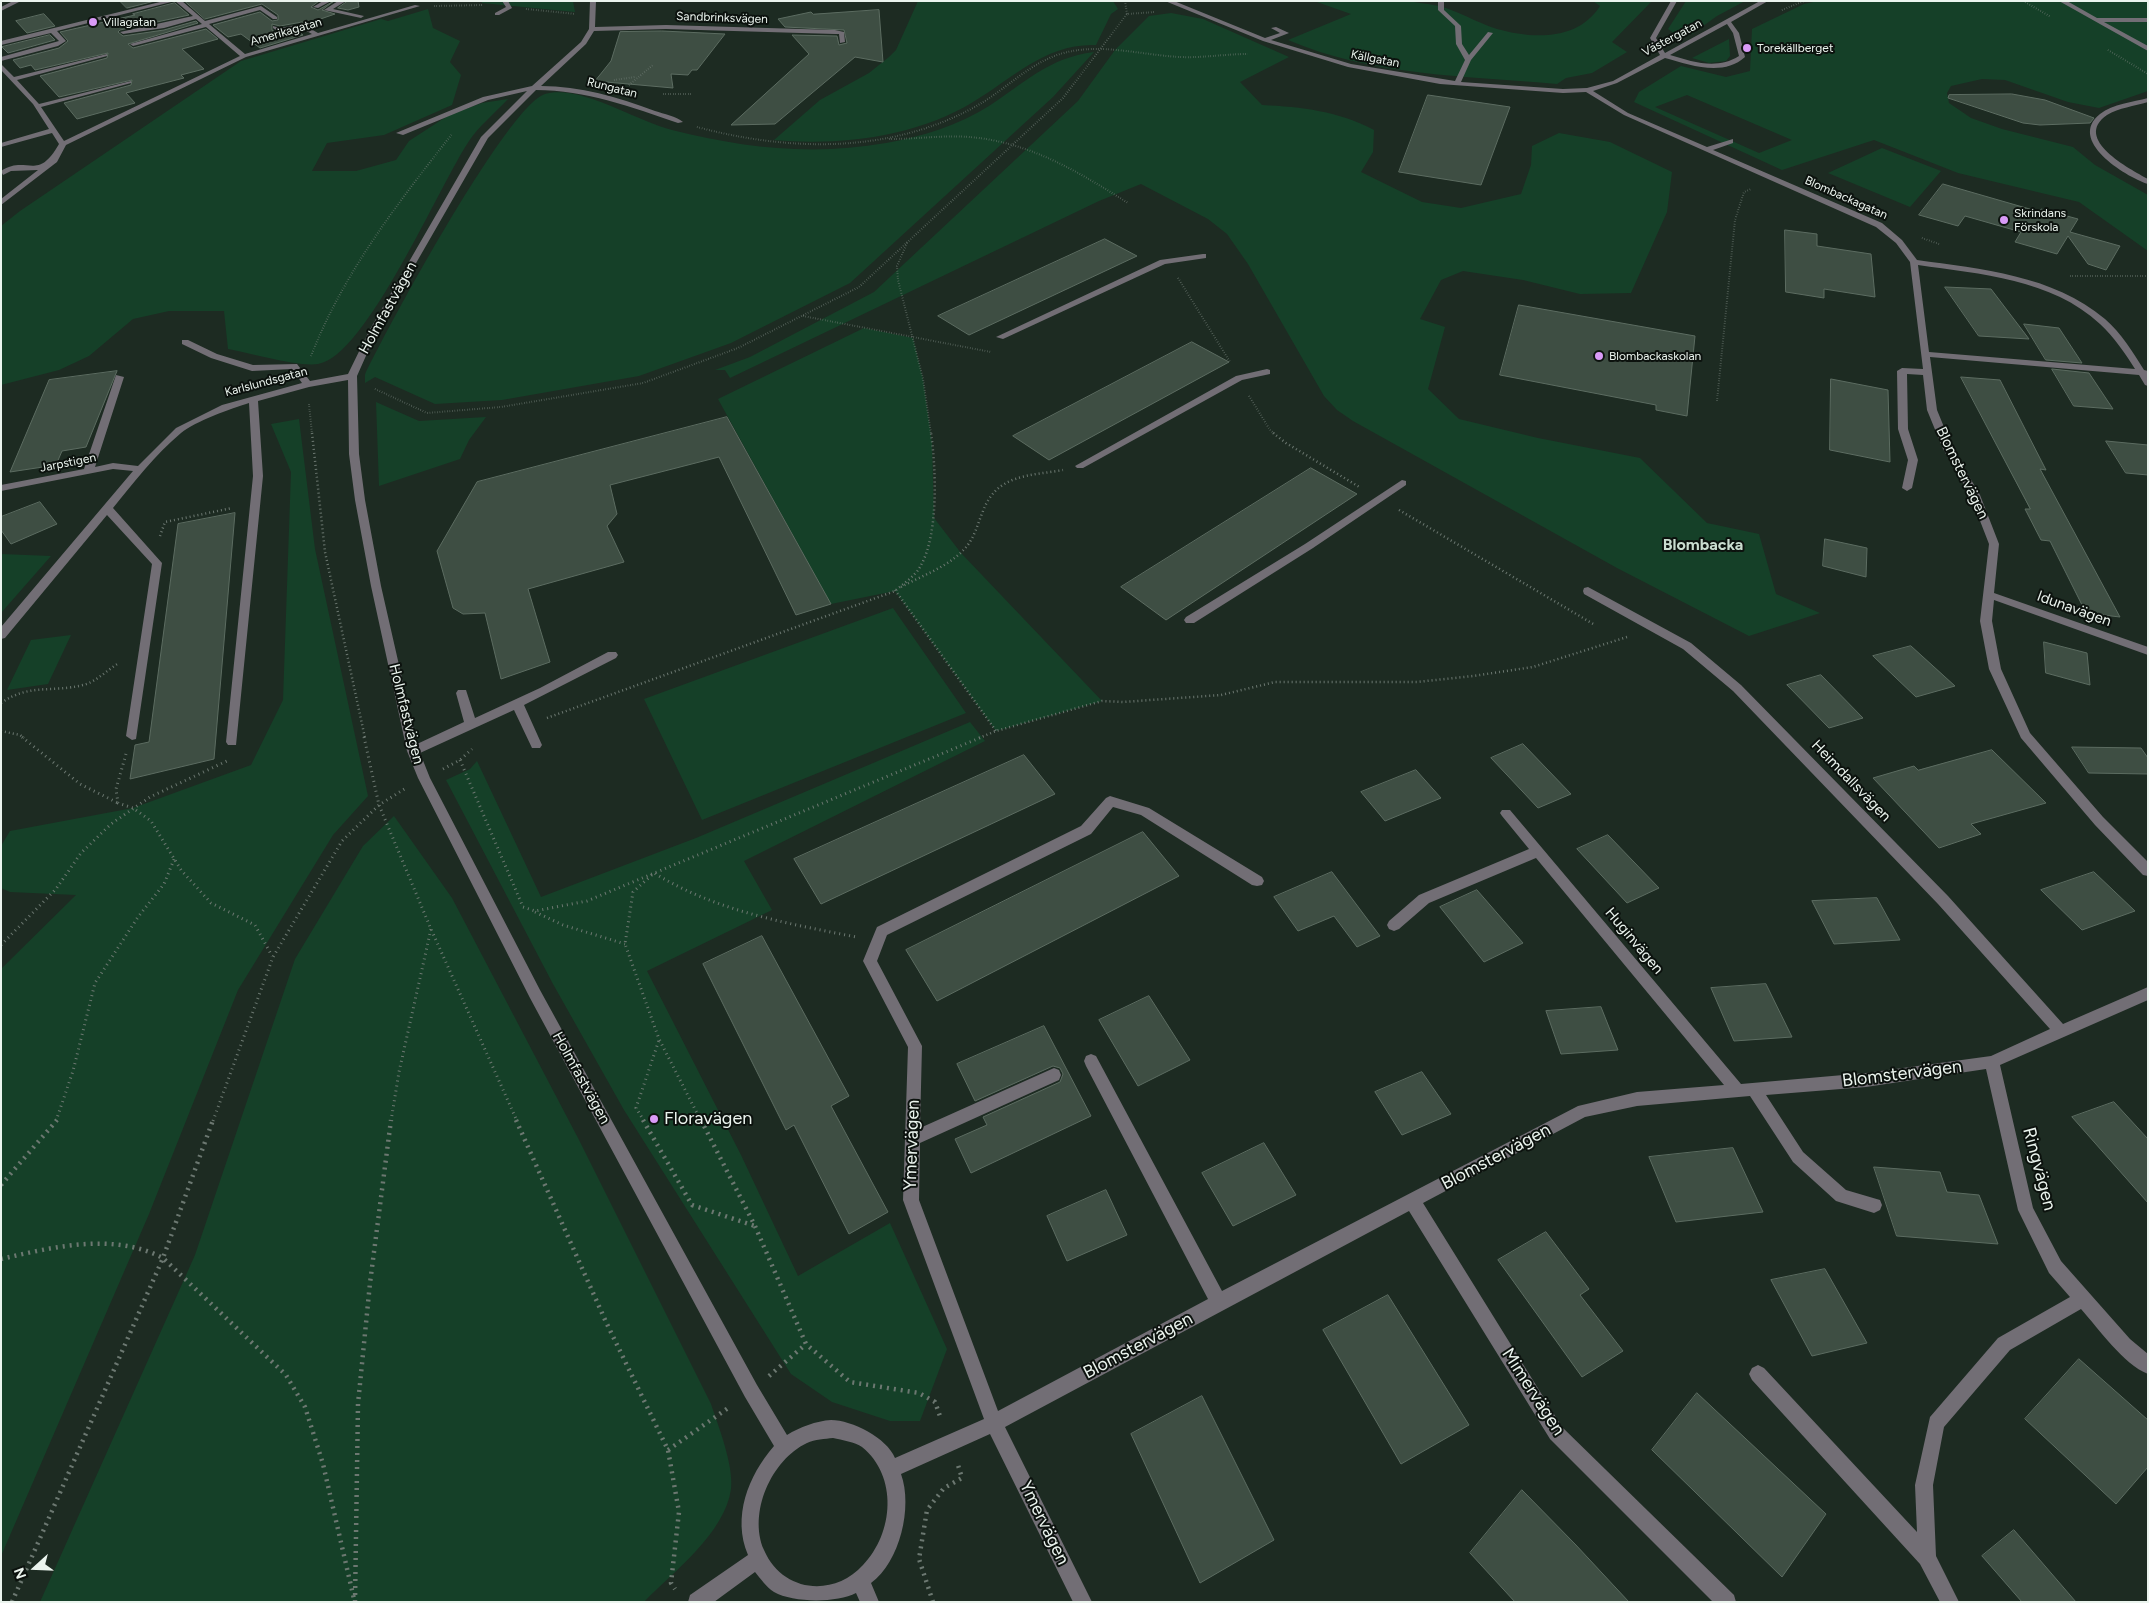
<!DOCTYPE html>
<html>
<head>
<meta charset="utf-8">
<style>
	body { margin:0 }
	#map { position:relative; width:2149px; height:1603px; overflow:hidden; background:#1d2b22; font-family:Figtree,sans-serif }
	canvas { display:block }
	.frame { position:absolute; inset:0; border:2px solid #ebf4ee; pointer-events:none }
	.north { position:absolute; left:10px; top:1543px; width:50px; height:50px; -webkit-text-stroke:4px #0c120e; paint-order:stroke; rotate:250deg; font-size:14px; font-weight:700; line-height:20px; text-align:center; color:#ebf4ee }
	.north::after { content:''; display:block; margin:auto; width:18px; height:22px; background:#ebf4ee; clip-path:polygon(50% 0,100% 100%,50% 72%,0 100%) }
</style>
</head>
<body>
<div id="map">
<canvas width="2149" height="1603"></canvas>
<div class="frame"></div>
<div class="north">N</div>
</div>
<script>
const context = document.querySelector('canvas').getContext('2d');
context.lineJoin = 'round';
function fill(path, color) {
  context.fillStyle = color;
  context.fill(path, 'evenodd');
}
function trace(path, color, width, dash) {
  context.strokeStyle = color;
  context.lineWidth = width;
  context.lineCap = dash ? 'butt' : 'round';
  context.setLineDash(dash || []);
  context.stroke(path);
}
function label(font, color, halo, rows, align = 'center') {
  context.font = font + ' Figtree,sans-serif';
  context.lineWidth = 4;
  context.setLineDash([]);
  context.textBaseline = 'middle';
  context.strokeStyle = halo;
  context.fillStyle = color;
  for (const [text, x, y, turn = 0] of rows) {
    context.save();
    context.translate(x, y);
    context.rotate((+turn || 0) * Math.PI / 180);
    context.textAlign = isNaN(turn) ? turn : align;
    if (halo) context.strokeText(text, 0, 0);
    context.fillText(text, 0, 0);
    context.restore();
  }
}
fill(new Path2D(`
	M482 1H573L575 12 482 3Z
	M918 1H1113L1118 9 1111 14 1096 45C1046 43 1013 78 973 102 916 137 840 146 774 140L820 100 869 73 889 57 896 50Z
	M1314 1C1343 1 1386 0 1414 2 1426 4 1440 5 1451 10 1467 16 1481 24 1497 29 1533 39 1578 41 1600 6L1593 1H1652L1612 42 1627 52 1592 73 1566 78 1557 84C1467 76 1372 76 1288 40L1351 14Z
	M1686 1H1745L1717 16 1692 34 1678 36 1668 29Z
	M1818 1H2148V91L2099 108 2068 102 2005 80 1982 79 1951 86 1947 93 1949 103 1971 118 2002 129 2073 147 2095 165 2148 195V251L2079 202 1958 173 1874 140 1782 170 1634 102 1639 92 1681 66 1726 77 1750 71 1752 29 1804 4ZM1687 95 1792 140 1759 153 1655 107Z
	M428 9 433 28 460 41 450 62 461 75 452 105 384 135 327 143 312 171H356L396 160 409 141 449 115 482 103 508 99C495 113 479 126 469 141 440 184 366 357 318 364 297 367 251 353 228 349L224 311H169L133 319 89 356 59 370 1 385V226L20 211 241 61 381 19 388 21Z
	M1171 13 1203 19 1289 57 1240 82 1262 105C1302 107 1338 111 1374 130L1373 152 1361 172 1422 202 1461 208 1521 194 1531 165 1532 146 1559 133 1610 142 1672 172 1667 212 1631 293 1580 294 1523 280 1463 271 1441 280 1420 319 1445 327 1428 389 1459 419 1538 438 1640 458 1707 523 1759 534 1776 594 1820 613 1749 636 1617 568 1353 421 1337 410 1324 396 1248 264 1227 234 1208 219 1141 184 1099 201 730 378 725 370H715L750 357 874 292 1078 101 1115 50 1149 16Z
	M1729 39 1730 56 1726 61 1709 63 1692 58Z
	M1094 52 1053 97 850 283 731 343 639 376 502 400 435 404 375 377 365 383V375C386 330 508 105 545 94 580 84 638 122 672 130 743 148 813 156 886 143 921 137 959 125 989 106 1026 82 1048 58 1094 52Z
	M1882 148 1941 171 1910 207 1828 173Z
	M864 328 913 338 923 379 932 443 934 518 961 553 1102 701 996 731 895 591 831 604 718 399Z
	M376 402 419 421 486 417 469 440 460 459 379 486Z
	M299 419 315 549 368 796 333 835 238 990 149 1214 1 1556V969L76 895 10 892 1 888V846L10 831 133 808 251 765 283 700 291 472 271 424Z
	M1 554 51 556 1 613Z
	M893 608 966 713 702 820 644 699Z
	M71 635 48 684 7 690 31 640Z
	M970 722 985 741 744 861 772 910 647 971 741 1155 798 1276 890 1223 947 1349 920 1421H890L832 1402 791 1374 624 1110 553 984 446 780 470 769 477 761 541 897 696 838Z
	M394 816 452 898 578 1138 711 1404C718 1425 734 1466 731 1489 725 1533 674 1571 644 1602H40L195 1255 295 959 363 846Z`), '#154028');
const building = new Path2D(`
	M120 1H155L127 8Z
	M185 1H319L311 7 318 10 334 1 322 10 335 14 306 24 302 22 280 26 272 24V30L278 34 297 31 303 35 260 48 241 34 228 37 213 25 260 12 272 21 278 20V15L262 4 205 19Z
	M348 1H358L359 7 348 10 338 8Z
	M175 3 189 15 120 30 118 32 123 36 164 30 196 21 198 23 128 44 133 48 206 29 218 39 182 49 204 69 181 75 184 78 126 93 135 103 77 119 64 103 131 85 132 80 59 97 40 76 107 58 108 53 35 70 31 65 20 68 13 60 59 48 68 41 60 32 135 15 133 14Z
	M879 10 883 62 855 57 775 124 731 125 809 54 792 35 837 36 839 45 847 43 844 30 785 27 778 19 811 12 813 14Z
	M44 14 55 26 27 33 16 21Z
	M662 31 725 34 697 70H692L688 75 671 74 673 88 595 81 611 61 620 32Z
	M50 35 55 40 8 53 2 47Z
	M2012 94 2045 100 2094 118 2090 123 2040 125 2023 123 1948 98 1949 95Z
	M1428 95 1510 107 1481 185 1399 172Z
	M1943 184 2040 212 2041 209 2078 219 2070 232 2120 246 2106 270 2088 264 2068 236 2057 254 2015 242 2021 232 1965 216 1958 226 1919 215Z
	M1785 230 1817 234V246L1871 254 1875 297 1824 289V298L1786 292Z
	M1105 239 1137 256 969 335 938 316Z
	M1945 287 1991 289 2029 339 1979 336Z
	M1519 305 1695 336 1687 416 1656 410V405L1500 375Z
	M2024 324 2059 328 2082 363 2046 360Z
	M1192 342 1229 362 1049 460 1013 436Z
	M2052 369 2089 373 2113 409 2074 406Z
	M117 371 86 447 62 451 56 465 10 472 49 380Z
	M1961 377 2000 380 2046 470 2040 469 2120 617 2086 613 2050 541 2041 540 2025 509H2030Z
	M1831 379 1888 390 1890 462 1830 450Z
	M727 417 831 604 796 615 719 457 610 485 617 514 607 526 624 562 528 589 550 662 501 679 485 613 463 614 453 608 437 551 477 482Z
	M2106 441 2148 445V475L2126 473Z
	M1311 468 1357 494 1166 620 1121 587Z
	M40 502 57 524 11 544 1 530V517Z
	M235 513 214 759 130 779 135 745 149 742 178 524Z
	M1825 539 1867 548 1866 577 1823 566Z
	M2044 642 2087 653 2090 685 2046 673Z
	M1911 646 1955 686 1916 697 1873 656Z
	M1821 675 1863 718 1829 728 1787 685Z
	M1523 744 1571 794 1538 808 1491 758Z
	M2072 747 2141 748 2148 758V774L2089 773Z
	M1992 750 2046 803 1971 824 1981 834 1939 848 1873 778 1914 766 1918 770Z
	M1024 755 1055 794 821 904 794 859Z
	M1416 770 1441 798 1385 821 1361 792Z
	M1143 832 1179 876 937 1001 906 950Z
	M1608 835 1659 888 1627 903 1577 849Z
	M1332 872 1380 936 1357 947 1334 916 1298 931 1274 897Z
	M2094 872 2135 911 2082 930 2041 890Z
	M1477 890 1523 943 1484 962 1440 907Z
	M1877 898 1900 940 1834 944 1812 901Z
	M762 936 849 1096 831 1106 888 1212 849 1234 794 1125 786 1130 703 964Z
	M1766 984 1792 1037 1734 1041 1711 988Z
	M1149 996 1190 1060 1138 1086 1099 1020Z
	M1601 1007 1618 1050 1561 1054 1546 1011Z
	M1044 1026 1091 1116 971 1173 955 1139 987 1125 983 1117 1060 1082 1063 1074 1060 1068 1053 1066 975 1101 957 1064Z
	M1422 1072 1451 1114 1402 1135 1375 1092Z
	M2114 1102 2148 1139V1203L2072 1117Z
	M1264 1143 1296 1195 1233 1226 1202 1173Z
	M1733 1148 1763 1212 1676 1222 1649 1157Z
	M1874 1167 1940 1172 1947 1192 1979 1195 1998 1244 1897 1236Z
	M1106 1190 1127 1235 1067 1261 1047 1216Z
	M1546 1232 1589 1289 1580 1295 1623 1351 1582 1377 1498 1260Z
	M1825 1269 1867 1343 1812 1356 1771 1280Z
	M1388 1295 1469 1425 1401 1464 1323 1330Z
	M2079 1359 2148 1420V1467L2116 1504 2025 1419Z
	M1697 1393 1826 1514 1782 1577 1652 1450Z
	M1202 1396 1274 1540 1200 1583 1131 1434Z
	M1522 1490 1575 1544 1629 1602H1515L1470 1553Z
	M2014 1530 2076 1602H2022L1982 1556Z`);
fill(building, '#3e4e43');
trace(building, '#5c6c61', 1);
trace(new Path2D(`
	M1125 1 1127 14
	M2023 1 2051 17
	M434 6 483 5
	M526 9 575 14
	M1782 10 1804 1
	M2108 50 2148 74
	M614 80 635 77
	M629 85 653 65
	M663 94H692
	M697 127C791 152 893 154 980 104 1007 88 1029 64 1060 54 1099 42 1140 55 1180 57 1203 58 1225 54 1248 54
	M889 139C916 139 943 135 970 137 1029 142 1079 172 1128 203
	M1922 238 1939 244
	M907 243 897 266 898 280 923 379 931 434
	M2070 276H2148
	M1178 278 1230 362
	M803 316 991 352
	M311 356C344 272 397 204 452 134
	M375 389 427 413 501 407 643 383 738 348 859 287 1063 98 1127 14 1155 12
	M1249 396 1270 430 1275 434
	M1717 401 1735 220 1744 192 1751 189
	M309 404 312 434`), '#6c7871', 2, [0.5, 2]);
trace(new Path2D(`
	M312 433 325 552 365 738
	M1273 433 1286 443 1361 488
	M1399 510 1595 625
	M160 536 165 522 232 508
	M901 587C923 575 951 566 967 546 975 536 978 523 983 511 997 474 1029 476 1063 470
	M895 590 996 731
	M1 703C30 683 52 693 83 685 96 682 107 670 119 663
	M547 718 895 591C903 584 915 576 920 567 939 535 936 469 931 433
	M1 731 20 735 24 738
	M979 738 996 731 1102 701 1123 702 1221 695 1275 682H1417L1473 676 1533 667 1627 637`), '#6c7871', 2.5, [1, 3]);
trace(new Path2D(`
	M22 737 80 784 118 803
	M364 737 379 805 431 929 517 1121
	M126 754 116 789 118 803 133 808 151 821 181 870 211 903 255 925 272 956
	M460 760 523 907 535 911 587 901 982 737
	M443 769 460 760 472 749
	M535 912 563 925 625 944
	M1 945 56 889 81 853 111 824 150 797 227 761
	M56 1121 73 1071 95 983 138 917 164 884 175 857
	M213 1121 273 957 342 841 379 805 406 788
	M391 1121 399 1072 431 929
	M644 1121 636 1108 659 1040
	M701 1121 659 1039 625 944 633 892 654 873C716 911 785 923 856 937`), '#6c7871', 3, [1, 4]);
trace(new Path2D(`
	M516 1120 606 1322 668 1450 679 1512 671 1583 675 1589
	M643 1120 692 1205 755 1226
	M701 1120 755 1226 806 1344 850 1382 919 1393 935 1402 941 1419
	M1 1185 57 1120
	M1 1259C53 1247 113 1232 163 1258L286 1375 305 1407 323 1464 354 1599
	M769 1376 806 1344
	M668 1450 731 1406
	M12 1602 163 1258 213 1120
	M355 1602 358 1404 370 1283 391 1120
	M933 1602 919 1559 927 1510 944 1488 962 1478 958 1465`), '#6c7871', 4.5, [2, 5]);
fill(new Path2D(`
	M13 1H21L1 11V7Z
	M164 1H175L57 31 66 41 58 46 1 61V57L59 41 51 33 1 45V41Z
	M175 1H182L205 21 261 6 277 17V19H273L260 10 209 24 245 54 312 34 301 28 279 32 273 28V26L280 28 302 24 318 33 415 5 420 6 246 57 66 145 57 162 1 205V199L38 170 11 171 3 175 1 171C27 154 37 183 59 144L52 133 1 147V143L49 129 33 104 1 70V64L14 77 107 54V56L17 80 39 104 131 81V83L41 107 64 141 240 56 206 27 133 46 130 44 202 24 196 19 164 28 123 34 120 32 193 16Z
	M323 1H331L318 8 313 7Z
	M338 1H346L333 9 364 16 361 18 324 10Z
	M502 1H508L512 8 499 15H495V13L506 7Z
	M590 1H596L595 27 666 25 835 30 844 32 845 42 840 43 839 34H835L666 29 594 31 586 44 541 86C580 86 618 97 655 111 664 114 676 116 683 122L678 123C631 107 586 90 536 90L488 138 377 331 357 376 359 454 365 500 381 586 417 744 464 722 456 693 458 690H466L475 718 540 688 608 652H616L618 655 616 658 524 705 542 745 540 748H532L514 710 420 753 430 778 540 990 757 1385 787 1435C800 1427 816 1421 831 1420 852 1420 887 1438 895 1458L984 1419 903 1200 908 1047 863 961 877 927 1081 826 1106 798 1110 796 1149 808 1262 877 1264 881 1262 885 1257 886 1252 885 1141 815 1113 807 1091 834 887 935 877 961 922 1046 920 1128 1054 1068 1059 1070 1061 1075 1059 1080 920 1143 919 1200 998 1411 1208 1299 1086 1066 1084 1061 1086 1056 1091 1054 1096 1056 1222 1291 1578 1106 1637 1092 1724 1085 1536 858 1429 903 1399 929 1394 931 1389 929 1387 925 1389 921 1419 895 1529 849 1502 816 1500 813 1502 810H1510L1741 1084 1866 1073 1991 1056 2050 1029 1938 904 1733 691 1683 649 1584 594 1583 591 1584 588 1588 587 1691 643 1741 685 1948 896 2063 1024 2148 987V1000L2000 1065 2033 1208 2061 1261 2130 1339 2148 1354V1374C2123 1364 2099 1329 2081 1309L2010 1350 1944 1427 1933 1485 1936 1556 1959 1602H1940L1920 1564 1752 1380 1749 1374 1752 1368 1758 1365 1764 1368 1917 1532 1915 1485 1930 1417 1998 1338 2070 1297 2049 1273 2018 1210 1986 1069 1866 1087 1766 1095 1803 1152 1846 1190 1880 1200 1882 1205 1880 1210 1874 1213 1836 1201 1793 1162 1750 1096 1637 1106 1585 1117 1423 1203 1562 1427 1734 1595 1736 1602H1713L1550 1439 1409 1211 1005 1427 1092 1602H1073L990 1434 901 1474C913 1507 900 1562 871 1583L879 1602H860L856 1593C837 1603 793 1603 774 1592 766 1587 761 1579 755 1572L714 1602H688L690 1595 748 1555C732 1517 748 1476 774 1446L745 1397 530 998 418 778 407 751 371 586 355 500 349 454 348 380 309 387 258 401 263 476 236 745H228L226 742 253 476 249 403C230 409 196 421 181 433 155 455 134 482 113 508L162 563 136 739 132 740 126 736 152 564 107 515 5 638 1 639V627L133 471 113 469 1 491V485L84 469 116 375 124 377 95 467 113 463 138 466 176 428 222 405 302 383 292 369 252 371 211 358 182 344V340H188L217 354 253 365 297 364 310 381 348 374 369 331 481 137 527 91 488 100 403 135 396 133 483 97 532 86 581 42 589 29ZM833 1438C842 1440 855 1442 862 1447 898 1476 894 1533 863 1565 833 1598 782 1592 764 1550 748 1513 771 1460 807 1443 815 1439 825 1439 833 1438Z
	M1165 1H1174L1265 38 1280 33 1271 28 1276 27 1289 33 1271 40 1351 64 1455 81 1465 60 1456 44 1455 26 1438 10V1H1444V10L1461 26 1462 44 1469 55 1488 32 1493 33 1471 60 1461 82 1563 89 1587 88 1613 81 1660 55 1650 38 1671 1H1677L1656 38 1665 53 1760 1H1768L1731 22 1739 33 1745 57C1723 77 1690 65 1665 58L1617 83 1593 91 1628 113 1707 147 1733 139V143L1713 150 1882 223 1902 240 1917 260C1981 269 2053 275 2105 319 2121 333 2133 352 2144 370L2148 371V386L2145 385 2139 375 1930 357 1937 410 1953 449 1980 495 1999 544 1994 593 2148 647V655L1994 600 1992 621 2001 669 2030 733 2103 817 2148 862V876L2143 875 2095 825 2021 738 1989 669 1980 621 1989 544 1970 495 1943 449 1927 410 1923 375 1907 374 1908 429 1918 460 1912 488 1907 491 1902 488 1908 460 1898 429 1897 371 1902 368 1923 369 1910 262 1896 243 1876 227 1624 115 1586 92 1563 93 1440 84 1348 67 1263 41ZM1727 24 1733 33 1739 56C1717 70 1693 62 1670 55ZM1918 265C1980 274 2052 279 2100 324 2114 337 2125 353 2135 369L1929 352Z
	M2059 1H2067L2097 18H2148V22H2104L2148 46V51Z
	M2148 98V102C2134 106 2119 108 2107 115 2072 139 2130 169 2148 179V184C2124 176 2067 140 2100 114 2113 104 2133 102 2148 98Z
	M1203 254H1206V258L1165 264 1003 339 996 337 1160 260Z
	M1267 369 1270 370V374L1242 380 1083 468H1077L1075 466 1236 376Z
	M1402 480 1406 481V485L1313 548 1194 623H1186L1184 620 1186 617 1305 544Z`), '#726e75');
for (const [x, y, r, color] of [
	[93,22,5,"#d99af7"],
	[1747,48,5,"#d99af7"],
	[2004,220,5,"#d99af7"],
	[1599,356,5,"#d99af7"],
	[654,1119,5,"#d99af7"]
]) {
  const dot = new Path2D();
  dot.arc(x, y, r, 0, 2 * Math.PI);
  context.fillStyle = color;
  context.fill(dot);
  trace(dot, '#0c120e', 2);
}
label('12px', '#ebf4ee', '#0c120e', [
	["Sandbrinksvägen",722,18,2],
	["Amerikagatan",286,32,-16],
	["Västergatan",1672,38,-28],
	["Källgatan",1375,59,11],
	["Rungatan",612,88,14],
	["Blombackagatan",1846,198,24],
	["Karlslundsgatan",266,382,-15],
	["Jarpstigen",68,463,-11]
]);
label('12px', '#ebf4ee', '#0c120e', [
	["Villagatan",103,22],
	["Torekällberget",1757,48],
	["Skrindans",2014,213],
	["Förskola",2014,227],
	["Blombackaskolan",1609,356]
], 'left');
label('15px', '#ebf4ee', '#0c120e', [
	["Holmfastvägen",388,308,-61],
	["Blomstervägen",1962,473,64],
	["Idunavägen",2074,609,20],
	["Holmfastvägen",406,714,76],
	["Heimdallsvägen",1851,781,46],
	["Huginvägen",1634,941,50],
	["Holmfastvägen",581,1078,61]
]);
label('bold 16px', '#c9dccf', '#0c120e', [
	["Blombacka",1703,545]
]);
label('18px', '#ebf4ee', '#0c120e', [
	["Blomstervägen",1902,1074,-7],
	["Ymervägen",912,1145,-88],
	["Blomstervägen",1496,1157,-28],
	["Ringvägen",2039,1169,75],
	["Blomstervägen",1138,1346,-28],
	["Mimervägen",1533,1392,57],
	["Ymervägen",1044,1523,64]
]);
label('18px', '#ebf4ee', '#0c120e', [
	["Floravägen",664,1119]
], 'left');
</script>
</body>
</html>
